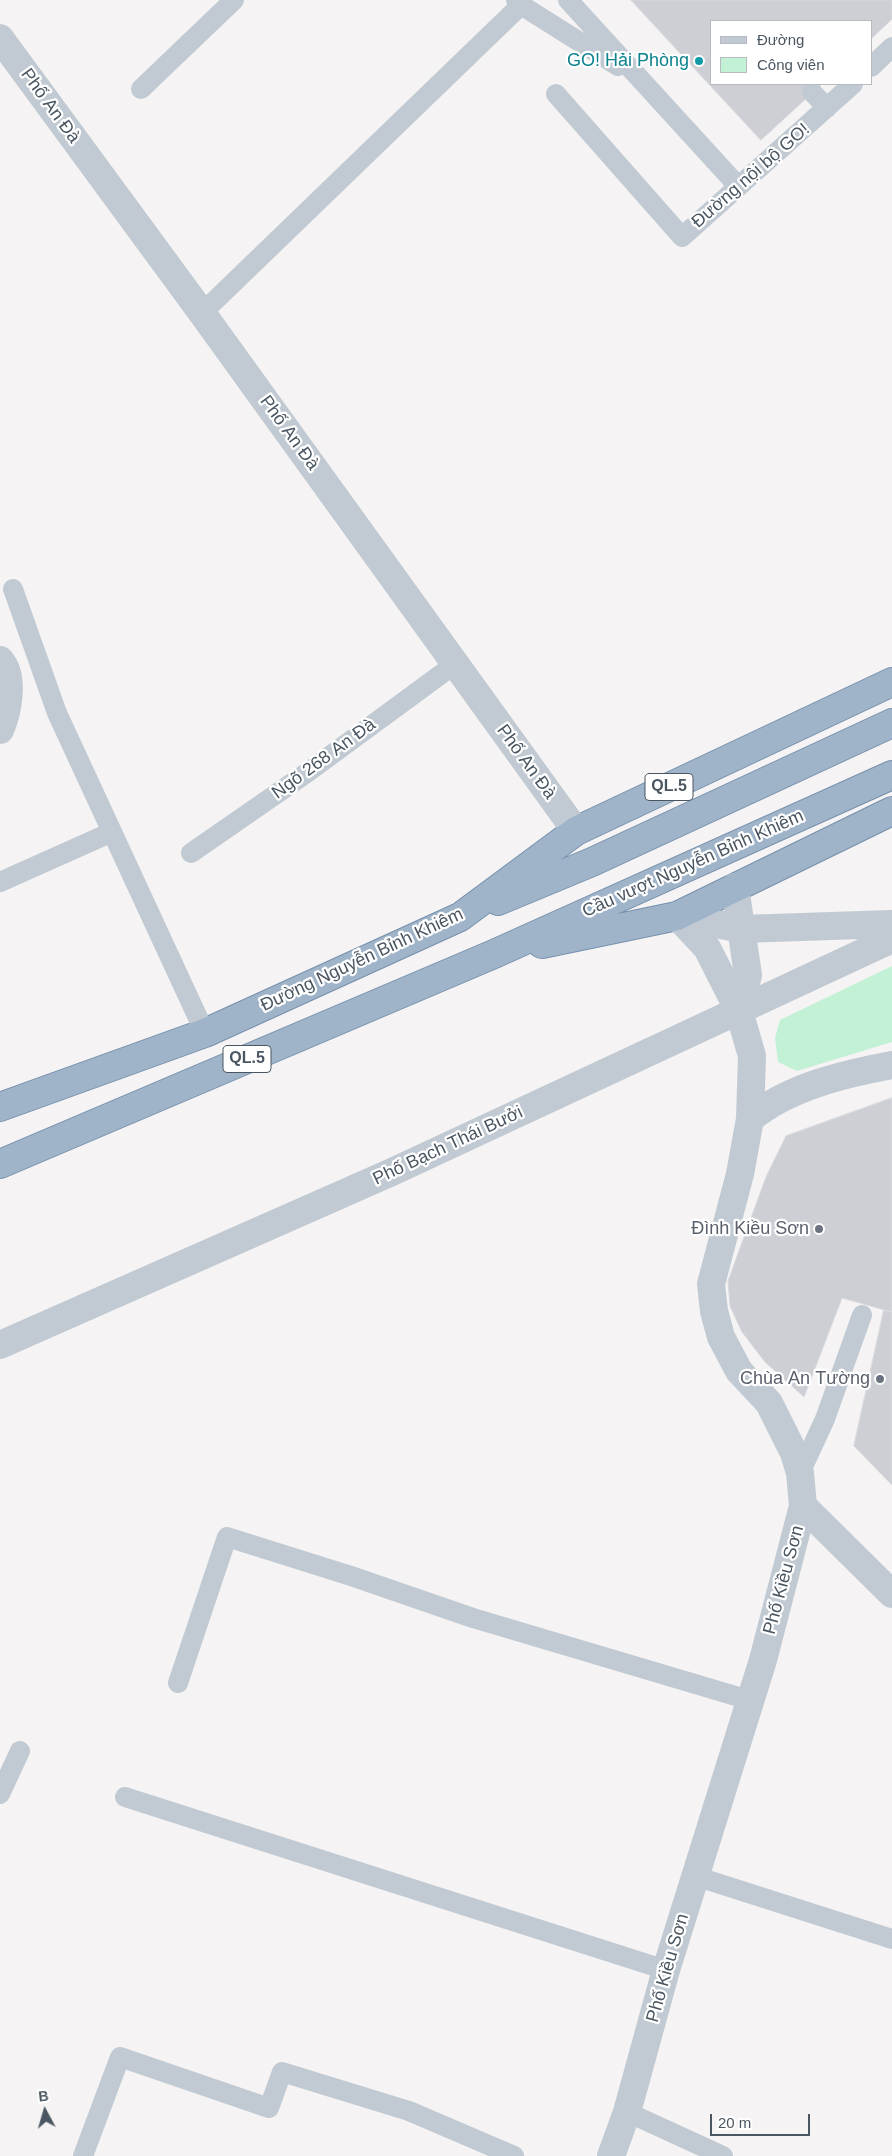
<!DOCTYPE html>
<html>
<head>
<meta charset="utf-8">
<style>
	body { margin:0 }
	#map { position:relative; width:892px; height:2156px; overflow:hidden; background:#f5f3f3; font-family:Arial,sans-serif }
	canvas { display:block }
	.legend { position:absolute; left:710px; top:20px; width:162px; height:65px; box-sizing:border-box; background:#fff; border:1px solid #b7bbc0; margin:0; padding:6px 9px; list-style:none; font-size:15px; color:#4a5661 }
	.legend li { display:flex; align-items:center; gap:10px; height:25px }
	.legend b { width:25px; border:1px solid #b7bbc0 }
	.north { position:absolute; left:20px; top:2086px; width:50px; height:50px; -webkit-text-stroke:4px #fff; paint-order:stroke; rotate:354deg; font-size:14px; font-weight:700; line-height:20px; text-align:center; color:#4a5661 }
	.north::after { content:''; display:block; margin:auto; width:18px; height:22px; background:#4a5661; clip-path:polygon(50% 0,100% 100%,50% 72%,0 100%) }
	.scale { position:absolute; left:710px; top:2114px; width:100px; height:22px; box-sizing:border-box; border:2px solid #4a5661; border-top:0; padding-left:6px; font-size:15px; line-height:18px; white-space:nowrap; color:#4a5661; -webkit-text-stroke:4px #fff; paint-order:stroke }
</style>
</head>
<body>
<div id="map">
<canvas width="892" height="2156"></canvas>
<ul class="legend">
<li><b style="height:6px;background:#c1cad2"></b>Đường</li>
<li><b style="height:14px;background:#c3f1d5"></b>Công viên</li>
</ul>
<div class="north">B</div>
<div class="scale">20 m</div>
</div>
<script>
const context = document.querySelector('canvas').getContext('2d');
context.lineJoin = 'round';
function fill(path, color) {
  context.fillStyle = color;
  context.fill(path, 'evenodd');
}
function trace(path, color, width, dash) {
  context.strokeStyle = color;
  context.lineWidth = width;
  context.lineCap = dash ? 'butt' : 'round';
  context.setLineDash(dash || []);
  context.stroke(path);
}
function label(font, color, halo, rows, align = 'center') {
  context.font = font + ' Arial,sans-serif';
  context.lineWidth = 4.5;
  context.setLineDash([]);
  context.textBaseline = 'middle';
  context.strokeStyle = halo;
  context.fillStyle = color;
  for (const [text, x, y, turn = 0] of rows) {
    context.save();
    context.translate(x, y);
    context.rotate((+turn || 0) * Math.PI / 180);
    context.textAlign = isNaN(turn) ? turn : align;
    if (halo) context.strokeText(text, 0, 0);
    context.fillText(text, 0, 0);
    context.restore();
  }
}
fill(new Path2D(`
	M892 966V1042L797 1071 778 1062 775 1038 780 1020Z`), '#c3f1d5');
const building = new Path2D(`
	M631 0H892V19L871 39V21H711V84H822L761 140Z
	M892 1098V1312L842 1298 804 1397 765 1362 742 1332 730 1306 728 1281 766 1177 786 1136Z
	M884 1310 892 1312V1485L854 1446Z`);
fill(building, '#cdcfd5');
trace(building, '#d7d9de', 1);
const trunk = new Path2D(`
	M498 901 592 862 892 723
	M542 944 677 916 892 811
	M0 1107 205 1033 460 917 576 831 892 682
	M0 1164 494 954 892 775`);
trace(trunk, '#7690ad', 30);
trace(new Path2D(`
	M568 0 738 186
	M521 5 618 66
	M871 67 892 47
	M141 89 234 0
	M812 92 827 108
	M556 94 682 237 853 84
	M202 313 521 5 516 0
	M13 589 57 713 205 1033
	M191 853 308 772 455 664
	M0 882 112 832
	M800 1473 825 1419 862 1315
	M178 1683 227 1537 351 1576 473 1618 749 1700
	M0 1794 20 1751
	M125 1797 666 1970
	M695 1876 892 1939
	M627 2112 723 2156
	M83 2156 120 2057 269 2108 282 2072 409 2111 514 2156`), '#c1cad2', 20);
trace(new Path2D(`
	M0 38 202 313 576 831
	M0 660C15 676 8 712 0 730
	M735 887 748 975 739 1011
	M677 916 741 929 892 924
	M750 1119C788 1087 844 1074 892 1065
	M0 1345 392 1172 892 939
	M803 1506 892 1594
	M611 2156 627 2112 666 1970 763 1660 803 1506 800 1473 794 1453 769 1403 739 1371 721 1337 714 1311 711 1284 740 1174 750 1119 752 1056 739 1011 707 948 677 916`), '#c1cad2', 28);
trace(trunk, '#9fb4c9', 28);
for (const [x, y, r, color] of [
	[699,61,5,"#0f9aa8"],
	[819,1229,5,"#6b7280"],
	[880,1379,5,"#6b7280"]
]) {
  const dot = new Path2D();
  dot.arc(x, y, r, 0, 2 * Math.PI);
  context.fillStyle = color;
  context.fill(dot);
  trace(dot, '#fff', 2);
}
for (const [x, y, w] of [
	[669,787,48],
	[247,1059,48]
]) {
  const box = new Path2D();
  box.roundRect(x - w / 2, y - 13.5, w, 27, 4);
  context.fillStyle = '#fff';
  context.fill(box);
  trace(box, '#4a5661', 1);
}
label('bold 16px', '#4a5661', null, [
	["QL.5",669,787],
	["QL.5",247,1059]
]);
label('18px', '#0d838f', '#fff', [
	["GO! Hải Phòng",689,61]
], 'right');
label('18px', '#4a5661', '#fff', [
	["Phố An Đà",50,106,54],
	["Đường nội bộ GO!",751,176,-41],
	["Phố An Đà",289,433,54],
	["Ngõ 268 An Đà",324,759,-36],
	["Phố An Đà",526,762,54],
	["Cầu vượt Nguyễn Bỉnh Khiêm",693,864,-24],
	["Đường Nguyễn Bỉnh Khiêm",362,960,-25],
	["Phố Bạch Thái Bưởi",448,1146,-25],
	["Phố Kiều Sơn",784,1580,-75],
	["Phố Kiều Sơn",668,1968,-74]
]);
label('18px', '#5b616d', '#fff', [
	["Đình Kiều Sơn",809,1229],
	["Chùa An Tường",870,1379]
], 'right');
</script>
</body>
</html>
